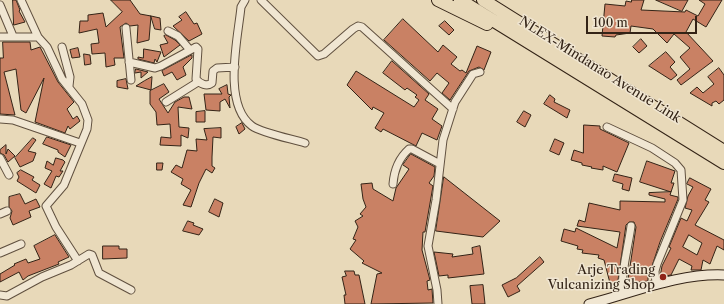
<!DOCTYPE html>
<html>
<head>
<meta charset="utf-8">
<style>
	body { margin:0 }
	#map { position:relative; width:724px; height:304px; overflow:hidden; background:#e8d9b9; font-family:"Libre Caslon Text",serif }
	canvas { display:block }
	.scale { position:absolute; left:586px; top:16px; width:111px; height:18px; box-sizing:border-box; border:2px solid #332316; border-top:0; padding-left:5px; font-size:12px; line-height:14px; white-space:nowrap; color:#332316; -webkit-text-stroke:3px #f0e6d2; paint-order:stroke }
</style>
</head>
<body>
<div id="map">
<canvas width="724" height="304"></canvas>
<div class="scale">100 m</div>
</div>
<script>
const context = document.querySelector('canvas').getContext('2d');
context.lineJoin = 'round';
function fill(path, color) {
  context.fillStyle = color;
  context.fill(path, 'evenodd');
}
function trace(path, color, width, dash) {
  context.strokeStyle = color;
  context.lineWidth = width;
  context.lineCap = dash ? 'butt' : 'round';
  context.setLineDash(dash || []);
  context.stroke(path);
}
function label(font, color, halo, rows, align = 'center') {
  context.font = font + ' "Libre Caslon Text",serif';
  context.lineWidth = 3;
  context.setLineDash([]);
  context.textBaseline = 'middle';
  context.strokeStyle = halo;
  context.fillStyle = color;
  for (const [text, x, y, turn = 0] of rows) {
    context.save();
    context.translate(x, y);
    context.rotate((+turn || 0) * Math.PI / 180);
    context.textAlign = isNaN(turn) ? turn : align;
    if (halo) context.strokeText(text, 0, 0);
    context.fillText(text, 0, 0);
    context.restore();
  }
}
const building = new Path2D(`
	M13 0H16L20 10 19 11 25 22 14 25Z
	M111 0H130L140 14 151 16 149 40 137 43 138 25 130 26 126 23 120 27 124 58H114L115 65 106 67 105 53 92 54 91 44 99 43 97 29 79 33 80 21H88V15L103 13 106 27 122 12Z
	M632 0H644L641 10 685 12 686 10 698 16 705 4 699 0H722L706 27 693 19 686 32 713 61 681 85 677 80 690 69 680 57 690 48 674 34 667 43 653 29 631 26 630 33 616 35 615 37 602 36 605 4 625 6 626 1 631 2Z
	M656 0H688L682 11Z
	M186 12 194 24 197 23 202 34 189 41 173 26 182 20 179 17Z
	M151 16 160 18 161 30 155 29Z
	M403 19 438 52 443 45 457 57 451 64 460 71 462 70 466 73 477 46 491 52 484 70 479 67 469 71 450 100 442 93 449 83 437 73 430 81 384 40Z
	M445 21 454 30 449 35 439 26Z
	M166 35 175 40 180 45 164 57 160 45 168 43 164 36Z
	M641 39 647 46 639 53 633 47Z
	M3 42H30L31 50 40 47 58 82 74 102 67 109 73 119 77 116 80 121 70 129 68 126 65 133 35 122 44 78 26 113 21 110 16 69 4 72 15 115 0 114V58H3Z
	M78 48 80 57 72 58 70 50Z
	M144 49 161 52 157 62 155 59 154 63 138 59V57L143 58Z
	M666 52 675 62 670 67 677 75 671 80 649 66Z
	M84 54 90 55 91 64 85 65Z
	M192 55V58L183 67 186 75 177 80 172 72 164 76 162 71Z
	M392 61 429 94 425 100 438 109 432 119 442 126 437 140 422 133 416 146 383 129 381 132 375 128 384 113 373 107 372 110 347 85 356 71 414 107 419 100 415 97 417 95 407 88 405 90 383 73Z
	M719 68 724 75V100L719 104 716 101 712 103V106L690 93 697 87 703 93 714 84 708 77Z
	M136 69 148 72 141 78V72L135 73Z
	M152 77 151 90 136 86 144 81Z
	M126 79 128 89 117 87V81Z
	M164 84 169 92 159 99 168 113 175 102 184 97H189L192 109 178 107 179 127 189 128 188 138 181 135V146L160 145 161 137 171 138 170 124 157 125 156 112 150 104V91Z
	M227 85 228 94 231 95 229 97 230 108 225 99 220 102V111L206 110 204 94H222L219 89Z
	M550 95 555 99 554 102 570 110 567 118 544 104Z
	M205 111V122H196V112Z
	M524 111 531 115 525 127 517 122Z
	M242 123 245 129 239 134 236 127Z
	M584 125 600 126V129L629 143 617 172 603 166V170L591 168 592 167 582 165V163L571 160 574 150 583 153Z
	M221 128V138L213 137 212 157V166L215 168 212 173 206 169 199 183 191 207 183 205 191 190 181 184 183 179 171 172 176 165 182 168 187 150 197 151 196 139 207 140 204 129Z
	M47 137 71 145 65 157 58 152V150L43 144Z
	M33 138 36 140 28 151 36 153 33 161 20 167 15 158Z
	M555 139 564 143 559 155 550 151Z
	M6 145V154L8 149 15 156 8 162 4 155 0 153V150Z
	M411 154 435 167 434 176 429 183 433 186 425 232H423L422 250 430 280 427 281 428 290 432 289 433 303 371 304 377 274 382 273 362 263 364 261 350 249 356 240 353 239 358 227 355 221 363 216 360 214 366 207 363 199 361 184 372 183 373 189 393 201 396 188 409 169 403 165Z
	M56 158 63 160 65 162 60 171H63L59 177 56 176 51 188 44 184 52 171 45 168 47 161 53 165Z
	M647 161 675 171 671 183H674L671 192 640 182Z
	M157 163H163L162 170H157Z
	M21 170 34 177 32 180 40 185 36 193 17 181 19 177 17 173Z
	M615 174 632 178 629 191 622 189 623 184 613 181Z
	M444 177 500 221 483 237 436 231Z
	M690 178 711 189 705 200 709 202 695 225 724 240V250L717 246 710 264 703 260 701 270H691L692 266 679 259 671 275 660 277 662 266 671 248 669 247 681 218 687 221 692 210 685 208 688 196 693 187 687 184ZM689 235 702 243 697 255 683 247Z
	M671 192 670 195 678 197V199L660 242 650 272 648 270V281L632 283V285L627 286 636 227 634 222H629L626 225 617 287H611L604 260 598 258 599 255 582 253 583 250 577 249 578 246 561 241 564 229 575 232 576 228 617 248 620 232 577 226 579 220 585 222 589 203 620 210V201L665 202V199L649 195V193Z
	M20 194 25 204 36 199 40 207 29 211 31 217 13 225 10 218 12 211 9 207V197Z
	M215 199 223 203 219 217 209 212Z
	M188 221 194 223 193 225 203 229 199 235 183 231Z
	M55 235 69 257 58 262 59 264 28 276 23 280 19 272 0 282V274L15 265 14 264 26 259 28 263 40 259 34 246Z
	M103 246H119V249H127V258L103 259Z
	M480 246 484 274 448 278V275L439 276 434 252 453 254 452 257 473 254 472 248Z
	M540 257 544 262 517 286 520 291 508 297 502 285 516 278Z
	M345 271H354L355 275H359L365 304H345L344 295H346L342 277 346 276Z
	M483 285 485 304H472L470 286Z`);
fill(building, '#c98164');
trace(building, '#332316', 1);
const street = new Path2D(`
	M21 0 38 37 47 47 62 79 82 104 88 120 87 129 64 185 46 206 56 227 78 261
	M245 0 241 7C238 38 222 104 252 126 262 133 292 139 305 143
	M261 0 318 56 324 54 353 29 358 26 362 27 453 109
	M0 5 13 36
	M126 28 131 80
	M168 31 178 36 190 50
	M0 37H38
	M62 47 70 77 69 86
	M129 62 155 68 161 66 196 47 198 49 196 79C200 84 207 87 212 83L213 71 217 68 235 67
	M166 102 198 82
	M0 119 13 120 80 143
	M607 127 652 148 675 163 681 170 683 200 657 264 655 271 656 285
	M0 158 9 175
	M393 184C394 171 399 158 409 149H412L440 164
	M0 214 7 211
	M0 253 21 244
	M622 294C621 271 628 249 631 226
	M0 295 7 296 42 277 71 265 89 254 92 255 99 273 131 290
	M438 304 437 290 428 246 436 200 443 140 455 102 473 74 480 72`);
const secondary = new Path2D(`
	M589 304C633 293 678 273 724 275`);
const highway = new Path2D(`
	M438 0 487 24
	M460 0 724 163
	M483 0 724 151`);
trace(street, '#60503f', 9);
trace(secondary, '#332316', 11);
trace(highway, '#332316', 14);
trace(street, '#f0e6d2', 7);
trace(secondary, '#f0e6d2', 9);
trace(highway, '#e8d9b9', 12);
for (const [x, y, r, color] of [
	[663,277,4,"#8f2418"]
]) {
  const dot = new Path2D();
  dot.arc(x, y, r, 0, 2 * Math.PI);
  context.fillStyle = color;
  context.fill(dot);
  trace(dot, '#f0e6d2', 1.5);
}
label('13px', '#332316', '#f0e6d2', [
	["NLEX-Mindanao Avenue Link",600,70,32]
]);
label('13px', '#332316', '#f0e6d2', [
	["Arje Trading",655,270],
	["Vulcanizing Shop",655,285]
], 'right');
</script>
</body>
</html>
